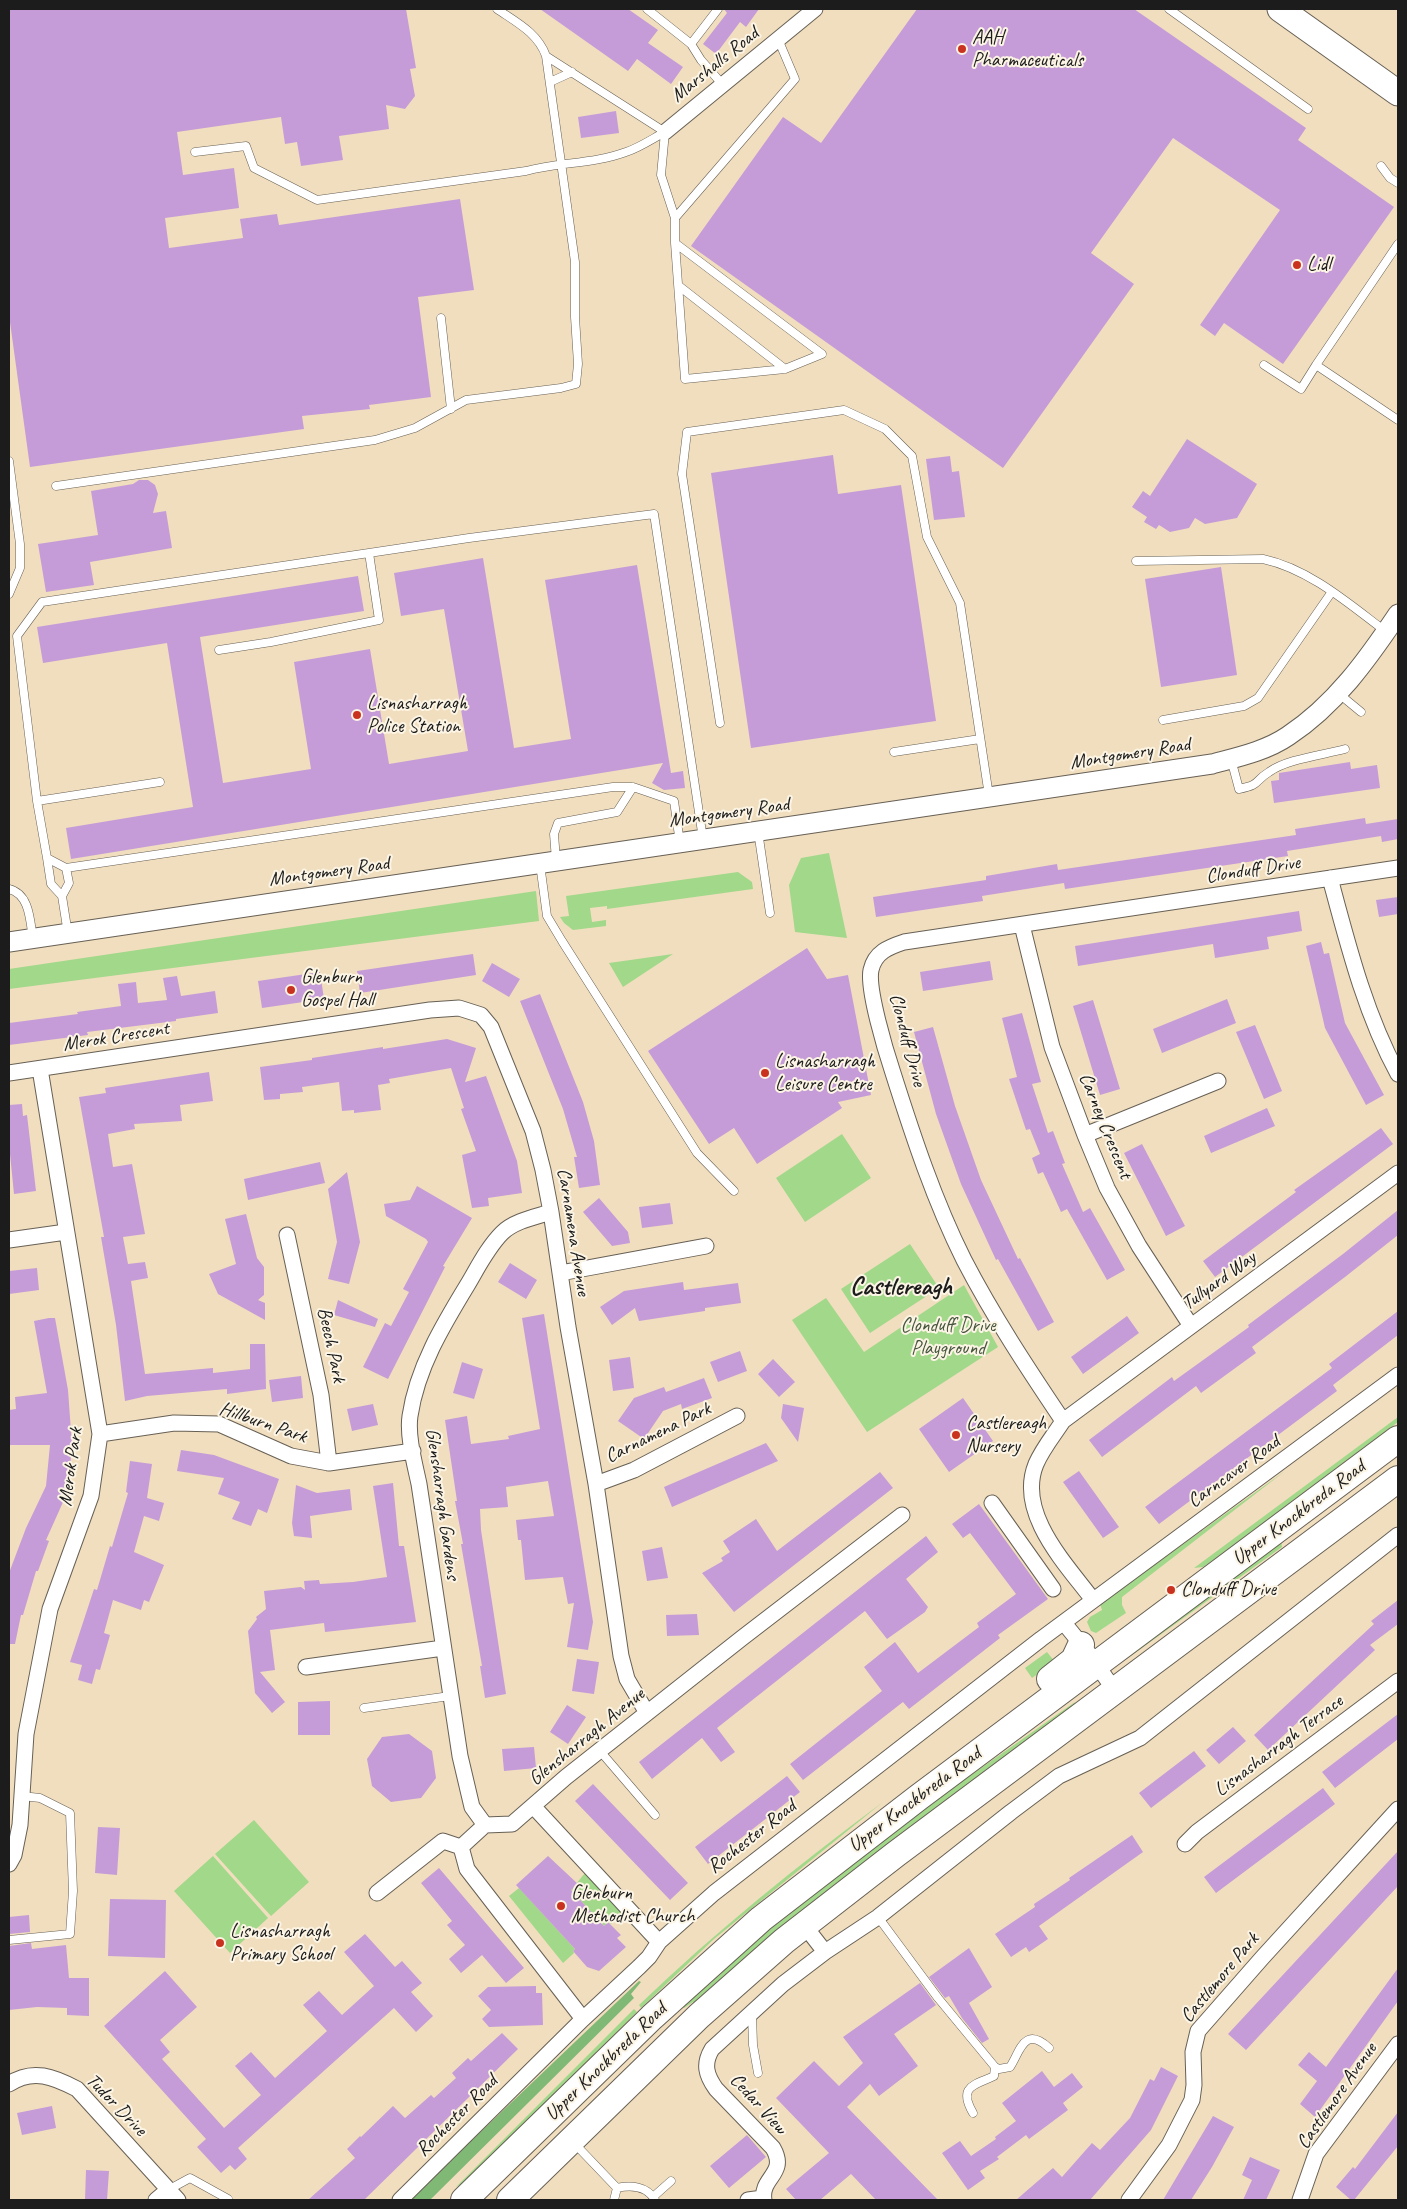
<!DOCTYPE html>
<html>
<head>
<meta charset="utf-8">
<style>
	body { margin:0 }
	#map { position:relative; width:1407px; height:2209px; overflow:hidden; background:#f1debe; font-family:Caveat,sans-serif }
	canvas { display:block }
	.frame { position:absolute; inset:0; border:10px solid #1c1c1c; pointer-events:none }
</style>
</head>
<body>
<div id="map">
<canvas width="1407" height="2209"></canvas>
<div class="frame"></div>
</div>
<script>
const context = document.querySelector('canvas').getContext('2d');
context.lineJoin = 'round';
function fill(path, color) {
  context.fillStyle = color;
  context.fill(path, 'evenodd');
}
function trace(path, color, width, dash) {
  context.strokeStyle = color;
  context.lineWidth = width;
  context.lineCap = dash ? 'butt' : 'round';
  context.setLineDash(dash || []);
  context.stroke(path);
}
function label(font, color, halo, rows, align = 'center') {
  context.font = font + ' Caveat,sans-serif';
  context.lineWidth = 4;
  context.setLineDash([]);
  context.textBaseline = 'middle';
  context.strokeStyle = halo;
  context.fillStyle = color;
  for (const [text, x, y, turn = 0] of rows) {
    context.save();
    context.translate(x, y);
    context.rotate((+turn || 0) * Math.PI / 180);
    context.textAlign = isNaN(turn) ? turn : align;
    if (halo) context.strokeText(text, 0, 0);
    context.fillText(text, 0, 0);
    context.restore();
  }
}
fill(new Path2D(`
	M829 853 847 938 795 932 789 885 801 858Z
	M738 872 752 882 753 889 607 909V906L590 908 592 922 606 920V926L573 930 564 923 560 917 569 916 566 896Z
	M536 891 539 921 9 989V969Z
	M673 954 623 987 609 963Z
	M842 1134 871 1178 805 1222 776 1178Z
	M910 1244 939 1288 870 1333 841 1289Z
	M964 1285 998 1347 867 1432 792 1320 826 1298 864 1352Z
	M1398 1417V1422L1212 1561 1203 1567 1194 1568Z
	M1285 1471 1122 1597V1605L1126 1613 1096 1633 1091 1631 1087 1622 1090 1617 1102 1610 1100 1604Z
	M1281 1539 1282 1547 1128 1658 1125 1660 1123 1657Z
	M1047 1652 1055 1662 1032 1678 1025 1668Z
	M1075 1702 1071 1709 695 2005 693 2002 684 2008 681 2005 780 1919 957 1785Z
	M883 1802 714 1939 641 2008 639 2005C716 1931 797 1866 883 1802Z
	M254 1820 309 1882 271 1916 215 1854Z
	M213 1856 268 1918 230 1953 174 1891Z
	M585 1873 622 1913 611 1924 608 1922 604 1926 571 1890Z
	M519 1888 575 1949 573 1951 574 1953 563 1963 509 1896Z
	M634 2009 637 2012 465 2182 456 2187Z`), '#a1d88a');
fill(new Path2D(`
	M639 1981 641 1982 631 1994 634 1998 430 2200H409Z`), '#80b876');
fill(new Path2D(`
	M9 9H406L416 68 410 69 415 96 405 109 386 105 389 129 339 136 343 160 301 166 297 142 285 144 281 117 177 132 183 175 234 168 239 208 165 218 169 248 243 238 240 219 277 214 279 225 460 199 474 290 418 297 431 397 369 405 370 409 302 416 304 429 30 467 9 315Z
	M540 9H628L658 30 648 43 683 67 671 84 637 59 628 71Z
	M724 9H759L746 27 740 22 716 54 703 44 727 13Z
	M917 9H1134L1306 128 1298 140 1394 207 1283 364 1224 323 1215 336 1200 325 1280 210 1173 138 1091 253 1134 284 1003 468 691 246 783 117 821 143Z
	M616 111 619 133 581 138 578 117Z
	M1187 439 1257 484 1237 518 1205 524 1195 518 1189 528 1170 532 1159 525 1156 529 1144 522 1147 517 1132 507 1143 491 1150 496Z
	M833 455 838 494 901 485 936 721 751 748 711 473Z
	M950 456 952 472 959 471 965 517 934 520 926 459Z
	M139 480H148L155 485 158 494 153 513 166 511 172 548 90 562 94 585 46 592 38 544 98 535 91 491 133 484Z
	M483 558 514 748 571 739 545 580 637 565 671 773 683 771 685 788 664 790 652 783 663 763 71 859 66 828 193 807 167 643 43 663 37 627 358 576 364 611 200 637 223 783 311 769 294 662 370 649 389 764 468 751 444 609 401 616 394 573Z
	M1221 567 1237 675 1161 687 1145 579Z
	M1350 762 1351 769 1377 765 1380 788 1274 803 1271 781 1279 780V773Z
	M1365 818 1366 824 1398 819V839L1382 842 1381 836 1287 851 1288 856 1065 889 1064 883 982 896 983 901 876 917 873 897 986 880V876L1057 864 1058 870 1296 835 1295 829Z
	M1398 897V914L1379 917 1376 900Z
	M1299 911 1302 931 1267 937 1269 949 1215 958 1213 944 1078 966 1075 946Z
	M1321 942 1324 954 1329 953 1345 1023 1384 1095 1366 1105 1325 1028 1306 946Z
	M807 948 827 979 848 975 871 1095 838 1102 842 1108 757 1164 734 1128 709 1144 648 1051Z
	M473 954 476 975 360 993 357 971Z
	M990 961 993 980 923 991 920 972Z
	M492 963 520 979 509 997 482 981Z
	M320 972 324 999 262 1008 258 981Z
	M177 976 181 996 215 991 218 1013 176 1019V1021L87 1032 88 1035 9 1045V1023L78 1014 77 1012 121 1006 118 984 136 982 138 1003 167 1000 163 978Z
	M540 994 583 1102 594 1141 600 1185 579 1188 574 1157H577L563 1109 520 1001Z
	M1227 999 1236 1023 1162 1053 1153 1029Z
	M1093 1000 1120 1089 1100 1095 1073 1006Z
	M1022 1013 1041 1082 1032 1084 1048 1133 1053 1131 1065 1163 1062 1164 1083 1212 1090 1208 1125 1270 1107 1280 1067 1209 1061 1212 1043 1172 1038 1174 1032 1158 1040 1154 1030 1129 1026 1130 1009 1079 1017 1077 1002 1018Z
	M1255 1025 1282 1091 1264 1099 1236 1032Z
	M933 1027 955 1106 981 1180 1018 1259 1020 1258 1054 1322 1038 1331 998 1259 996 1260 961 1184 936 1114 914 1032Z
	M447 1039 476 1048 465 1082 486 1076 517 1161 522 1193 488 1198 489 1206 472 1208 462 1155 476 1151 461 1109 464 1108 451 1068 389 1079 390 1083 378 1085 381 1110 354 1113V1110L342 1111 339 1082 302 1087 303 1092 280 1094V1099L264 1100 260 1067 312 1060V1058L383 1047V1049Z
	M209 1072 213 1101 180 1105 182 1121 134 1124 135 1129 108 1134 113 1167 132 1164 145 1234 123 1237 128 1264 145 1262 148 1278 131 1281 145 1374 213 1368V1373L250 1369V1344H265L266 1389 227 1394V1389L147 1396 125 1401 116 1325 101 1237H104L79 1097 106 1093 105 1088Z
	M22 1104 23 1116 27 1115 36 1191 14 1194 9 1144V1105Z
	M1267 1108 1275 1126 1211 1153 1204 1136Z
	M1381 1128 1393 1144 1215 1277 1203 1261 1296 1192 1294 1190Z
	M1142 1144 1185 1226 1166 1236 1124 1153Z
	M320 1162 325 1183 248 1200 244 1179Z
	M347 1172 360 1242 349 1284 328 1279 337 1242 328 1189Z
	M417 1186 472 1218 443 1266 445 1267 388 1379 363 1367 385 1323 391 1326 409 1292 403 1289 428 1242 426 1239 386 1216 384 1204 410 1200Z
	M599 1198 628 1232 630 1243 612 1246 583 1212Z
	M670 1203 673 1224 642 1228 639 1207Z
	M1398 1210V1235L1345 1277 1252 1347 1256 1353 1201 1393 1196 1386 1102 1457 1089 1440 1172 1377 1174 1381 1249 1327 1248 1325 1343 1254Z
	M246 1214 257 1258 264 1267V1295L258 1300 265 1303V1320L218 1294 209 1274 236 1264 225 1219Z
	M510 1263 537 1280 526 1299 498 1282Z
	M37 1268 39 1290 9 1294V1271Z
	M683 1282 684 1290 738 1283 741 1303 705 1308V1311L639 1321 635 1308 612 1325 600 1307 624 1291Z
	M338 1300 378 1319 375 1327 334 1315Z
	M1398 1311V1335L1333 1385 1337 1391 1159 1524 1145 1507 1332 1368 1329 1364Z
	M544 1314 593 1622 588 1650 567 1647 574 1603 568 1604 563 1577 525 1580 521 1540H518L516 1520 554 1516 548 1481 506 1487 508 1507 480 1509 481 1530 506 1694 485 1698 480 1666H482L461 1544H463L455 1501H457L445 1420 467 1416 471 1444 509 1439 508 1436 540 1429 522 1318Z
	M1127 1316 1139 1333 1083 1374 1071 1357Z
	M49 1318H55L68 1390 72 1445 68 1491 46 1540 49 1541 38 1571H36L23 1615H21L15 1644H9V1573L26 1528 46 1486 50 1445H9V1410L16 1409 15 1397 47 1393 34 1321Z
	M740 1351 747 1371 718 1382 710 1362Z
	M630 1357 634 1388 613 1391 609 1360Z
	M773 1359 795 1382 779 1397 758 1374Z
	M462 1362 483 1369 474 1399 453 1393Z
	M301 1376 303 1398 272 1402 269 1380Z
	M704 1378 712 1398 682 1409 681 1404 663 1411 644 1439 618 1421 634 1398 664 1387 666 1392Z
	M963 1398 993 1441 949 1472 919 1429Z
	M373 1404 378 1425 352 1431 347 1409Z
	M783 1404 804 1408 798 1442 781 1418Z
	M766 1443 778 1461 672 1507 664 1487Z
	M181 1450 214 1455 279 1479 267 1513 258 1509 251 1526 232 1519 240 1502 218 1494 224 1478 177 1471Z
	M130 1461 152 1464 147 1498 164 1503 159 1521 144 1516 134 1552 164 1565 149 1602 144 1600 141 1610 113 1600 104 1633 110 1635 100 1670 96 1669 92 1684 78 1680 82 1665 70 1662 94 1589 97 1590 110 1546 112 1547 128 1493 126 1492Z
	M1079 1471 1119 1527 1103 1538 1063 1482Z
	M880 1472 893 1488 734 1612 702 1573 723 1561 721 1558 730 1552 723 1541 756 1519 777 1551Z
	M393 1483 399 1546H404L416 1622 325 1632 324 1623 270 1630 275 1670 260 1672 285 1702 272 1713 255 1693 248 1631 257 1619 256 1617 266 1609 264 1591 301 1587 305 1590 304 1581 319 1580 320 1584 353 1582 387 1577 373 1486Z
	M296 1485 317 1493 350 1489 352 1510 310 1516 312 1538 294 1536 292 1523Z
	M979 1504 1048 1599 998 1635 1000 1638 909 1709 903 1702 803 1780 790 1764 882 1691 864 1667 895 1642 918 1673 979 1627 977 1623 1016 1594 970 1533 963 1538 952 1524Z
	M926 1536 938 1552 906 1579 928 1607 925 1612 887 1639 865 1611 717 1728 735 1752 721 1762 702 1738 652 1779 639 1762Z
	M662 1547 668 1578 647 1581 642 1551Z
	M1398 1600V1624L1370 1645 1375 1650 1268 1750 1254 1735 1374 1624 1371 1621Z
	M697 1614 699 1635 667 1636 666 1615Z
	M577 1659 599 1662 594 1694 572 1691Z
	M330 1701V1735H298V1702Z
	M567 1705 586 1717 568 1744 550 1732Z
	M1398 1714V1739L1335 1788 1322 1772Z
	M1233 1727 1246 1741 1219 1764 1206 1750Z
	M409 1734 432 1751 436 1778 421 1798 391 1802 372 1786 367 1759 382 1737Z
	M534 1747 536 1768 504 1771 502 1749Z
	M1194 1751 1206 1766 1151 1808 1139 1793Z
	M787 1776 800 1792 708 1864 695 1847Z
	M593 1784 688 1883 670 1900 575 1801Z
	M1323 1788 1335 1804 1216 1893 1204 1877Z
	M98 1827 120 1828 117 1875 95 1873Z
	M1132 1835 1143 1852 1039 1926 1048 1939 1029 1952 1026 1947 1011 1957 995 1934 1035 1907 1034 1904 1070 1880 1069 1878Z
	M1398 1851V1886L1246 2050 1228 2034Z
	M548 1856 578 1884 571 1890 604 1926 608 1922 621 1935 617 1938 626 1947 599 1971 587 1967 573 1951 575 1949 516 1885Z
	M439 1868 524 1968 506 1983 482 1955 461 1973 449 1959 465 1945 447 1925 452 1921 421 1883Z
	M110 1899 166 1900 165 1958 108 1956Z
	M29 1915 30 1932 9 1934V1917Z
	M365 1934 395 1967 402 1961 422 1983 411 1992 433 2016 416 2032 394 2008 238 2148 247 2159 235 2170 230 2165 221 2173 197 2147 206 2139 104 2026 165 1971 197 2007 160 2040 170 2052 162 2059 224 2128 261 2095 235 2066 251 2052 275 2078 327 2031 303 2005 319 1991 342 2015 374 1986 344 1952Z
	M31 1943 32 1949 66 1945 69 1978H89V2016L67 2015V2008L37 2007 9 2010V1946Z
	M969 1948 992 1987 969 2003 989 2039 982 2043 962 2018 949 1996 945 1998 929 1977Z
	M1398 1968V2001L1315 2117 1300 2104 1317 2081 1298 2065 1309 2052 1326 2067Z
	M920 1983 936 2005 894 2034 918 2066 879 2096 870 2084 847 2107 938 2200H876L851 2174 820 2200H796L786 2189 829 2153 776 2098 814 2061 839 2086 863 2063 843 2037Z
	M536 1986V1993H542L543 2025 489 2027 482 2019 491 2010 478 1996 488 1987Z
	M502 2033 518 2049 364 2200H308L355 2158 347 2149 360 2136 361 2137 393 2106 405 2118 431 2095 434 2098 456 2078 452 2073 468 2058 471 2061Z
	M1161 2067 1178 2076 1151 2130 1090 2200H1016L1053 2168 1062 2177 1092 2143 1100 2150 1130 2118 1150 2079 1154 2081Z
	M1042 2071 1054 2087 1072 2073 1083 2087 1063 2103 1068 2110 1029 2139 1026 2135 997 2157 999 2159 980 2171 985 2178 968 2190 942 2153 960 2141 971 2156 996 2139 995 2137 1016 2121 1002 2103Z
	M52 2106 56 2128 22 2135 17 2113Z
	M1398 2112V2146L1354 2200H1351L1336 2187 1353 2167 1355 2169Z
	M1213 2116 1234 2127 1212 2167 1191 2200H1163Z
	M747 2135 766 2157 729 2188 710 2166Z
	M1250 2157 1280 2170 1266 2200H1243L1252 2180 1242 2175Z
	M86 2170 109 2171 107 2200H85Z`), '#c59cd8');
const service = new Path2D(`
	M647 9 691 44
	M718 9 691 44 701 60 723 85
	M1169 9 1308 109
	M546 56 665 132
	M550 82 572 72
	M665 132 661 175 675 218
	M195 152 246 146 254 168 317 200 526 171C559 162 593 164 626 152 639 148 652 139 665 132
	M1381 166 1390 178 1398 183
	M675 243 685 379 785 369 822 354 675 243V218L795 79 778 39
	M1398 244 1316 365 1398 420
	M679 286 785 369
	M441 318 451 409
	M1264 365 1301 389 1316 365
	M9 461 20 544V568L9 594
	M56 486 375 440 415 428 466 400 561 388 576 384 578 364 575 317V262L546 56C538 33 516 22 497 9
	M1136 561 1263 559C1309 569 1348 603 1385 631
	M219 650 271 642 379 620 369 553
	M1338 693 1361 712
	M1163 720 1244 706 1258 698 1331 593
	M720 723 682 474 687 432 844 410 885 429 912 456 927 537 960 603 989 796
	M894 752 980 739
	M1231 759 1239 789C1262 784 1253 782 1269 772 1287 759 1323 755 1345 749
	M37 801 160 782
	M758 831 770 913
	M680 843 674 801 633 787H613L66 868 47 858 37 801 17 636 42 602 469 538 654 514 703 839
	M47 858 51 884 62 896 68 934
	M556 860 554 834 558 823 617 812 633 787
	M540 864 547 916 562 941 697 1153 734 1191
	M9 889C30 894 30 921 33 939
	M62 896 69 883 66 868
	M364 1708 450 1696
	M600 1751 655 1815
	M878 1917 938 1998 995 2067
	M9 1940 70 1934 73 1891 70 1813 40 1798 22 1796
	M752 2014 753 2045 758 2073
	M973 2113C957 2085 976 2085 994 2076L995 2067 999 2069 1010 2067C1020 2052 1024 2025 1049 2048
	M575 2144 617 2188C631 2185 647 2186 655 2200
	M168 2190 190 2178 228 2199
	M653 2197 671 2181
	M614 2200 617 2188`);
const minor = new Path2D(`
	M665 132 815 9
	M1330 878C1348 945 1365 1013 1398 1074
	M1022 925 1052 1047 1085 1135 1107 1188 1139 1246 1191 1326
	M9 1073 430 1010 459 1008 481 1015 491 1027 533 1131 543 1170 551 1212 568 1327 596 1484 621 1656 627 1679 647 1713
	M1085 1135 1218 1081
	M287 1235 321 1395 329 1463
	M9 1240 66 1232
	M560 1273 706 1246
	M1063 1421C1028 1369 993 1316 964 1260 934 1200 913 1136 893 1073 886 1052 867 989 871 970 875 952 889 947 904 942L1398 868
	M100 1434 174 1423 219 1424 291 1456 329 1463 413 1451
	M596 1484 634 1470 737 1416
	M992 1503 1053 1589
	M1093 1600C1066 1564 1016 1513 1036 1464 1043 1448 1054 1435 1063 1421L1398 1173
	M1064 1623 1090 1655 1115 1691
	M306 1667 443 1648
	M533 1806 659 1942
	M485 1825 472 1807 460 1756 419 1484C415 1465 407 1436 410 1416 417 1368 443 1325 468 1284 478 1267 488 1247 502 1233 514 1221 535 1217 551 1212
	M1185 1844 1197 1832 1398 1681
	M9 1864 14 1855 20 1825 26 1734 50 1609 91 1496 100 1434 40 1069
	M377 1893 443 1841 461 1847
	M825 1952 878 1917 1011 1812 1059 1776 1140 1738 1398 1535
	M583 2019 467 1869 461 1847 485 1825 512 1824 566 1777 742 1638 902 1515
	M9 2084C33 2068 54 2077 77 2089L178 2200
	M156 2200 168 2190
	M400 2200 583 2019 639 1967 649 1957 659 1942 714 1893 1041 1639 1398 1375
	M748 2200 763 2198
	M764 2200C760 2177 788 2174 773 2148L716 2089C706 2075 703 2064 712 2049L783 1984 825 1952 804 1925
	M1129 2200 1169 2145 1192 2100 1194 2085 1193 2052 1198 2031 1262 1958 1398 1809
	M1300 2200 1316 2154 1398 2044`);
const tertiary = new Path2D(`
	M9 942 1212 764C1238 757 1266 751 1288 736 1335 705 1367 660 1398 614`);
const primary = new Path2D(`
	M1280 9 1398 93`);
const trunk = new Path2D(`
	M1050 1679 1074 1660 1081 1645
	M464 2200 652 2017 761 1919 919 1797 1398 1439
	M510 2200 699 2016 784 1941 896 1854 1398 1479`);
trace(service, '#676055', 9);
trace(minor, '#676055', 17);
trace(tertiary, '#676055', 21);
trace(primary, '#676055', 27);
trace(trunk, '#676055', 28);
trace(service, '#fff', 8);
trace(minor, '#fff', 15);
trace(tertiary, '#fff', 19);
trace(primary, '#fff', 25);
trace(trunk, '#fff', 26);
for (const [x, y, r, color] of [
	[962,49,5,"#c8321e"],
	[1297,265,5,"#c8321e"],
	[357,715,5,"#c8321e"],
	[291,990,5,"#c8321e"],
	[765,1073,5,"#c8321e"],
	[956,1435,5,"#c8321e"],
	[1171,1590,5,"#c8321e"],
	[561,1906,5,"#c8321e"],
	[220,1943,5,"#c8321e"]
]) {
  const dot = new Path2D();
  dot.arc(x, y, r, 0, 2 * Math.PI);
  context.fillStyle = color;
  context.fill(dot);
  trace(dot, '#fcf5e5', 2);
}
label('20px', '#1c1c1c', '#fcf5e5', [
	["AAH",972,38],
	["Pharmaceuticals",972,61],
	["Lidl",1307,265],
	["Lisnasharragh",367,704],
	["Police Station",367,727],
	["Glenburn",301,978],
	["Gospel Hall",301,1001],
	["Lisnasharragh",775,1062],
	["Leisure Centre",775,1085],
	["Castlereagh",966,1424],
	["Nursery",966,1447],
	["Clonduff Drive",1181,1590],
	["Glenburn",571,1894],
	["Methodist Church",571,1917],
	["Lisnasharragh",230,1932],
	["Primary School",230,1955]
], 'left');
label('20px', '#1c1c1c', '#fcf5e5', [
	["Marshalls Road",715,65,-39],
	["Montgomery Road",1130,754,-9],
	["Montgomery Road",729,813,-8],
	["Clonduff Drive",1253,870,-9],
	["Montgomery Road",329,872,-8],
	["Merok Crescent",116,1037,-9],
	["Clonduff Drive",907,1040,75],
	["Carney Crescent",1105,1126,68],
	["Carnamena Avenue",573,1232,81],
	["Tullyard Way",1219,1281,-36],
	["Beech Park",331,1345,78],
	["Hillburn Park",263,1423,19],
	["Carnamena Park",658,1433,-26],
	["Merok Park",71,1467,-82],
	["Carncaver Road",1234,1472,-36],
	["Glensharragh Gardens",442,1504,82],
	["Upper Knockbreda Road",1299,1513,-37],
	["Glensharragh Avenue",587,1737,-39],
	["Lisnasharragh Terrace",1279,1746,-37],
	["Upper Knockbreda Road",915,1800,-37],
	["Rochester Road",752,1837,-38],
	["Castlemore Park",1220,1978,-50],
	["Upper Knockbreda Road",606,2062,-44],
	["Castlemore Avenue",1337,2096,-55],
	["Cedar View",758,2104,48],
	["Tudor Drive",116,2105,46],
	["Rochester Road",457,2116,-45]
]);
label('20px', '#44543d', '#fcf5e5', [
	["Clonduff Drive",948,1326],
	["Playground",948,1349]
]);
label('bold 25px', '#1c1c1c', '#fcf5e5', [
	["Castlereagh",901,1287]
]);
</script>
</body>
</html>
